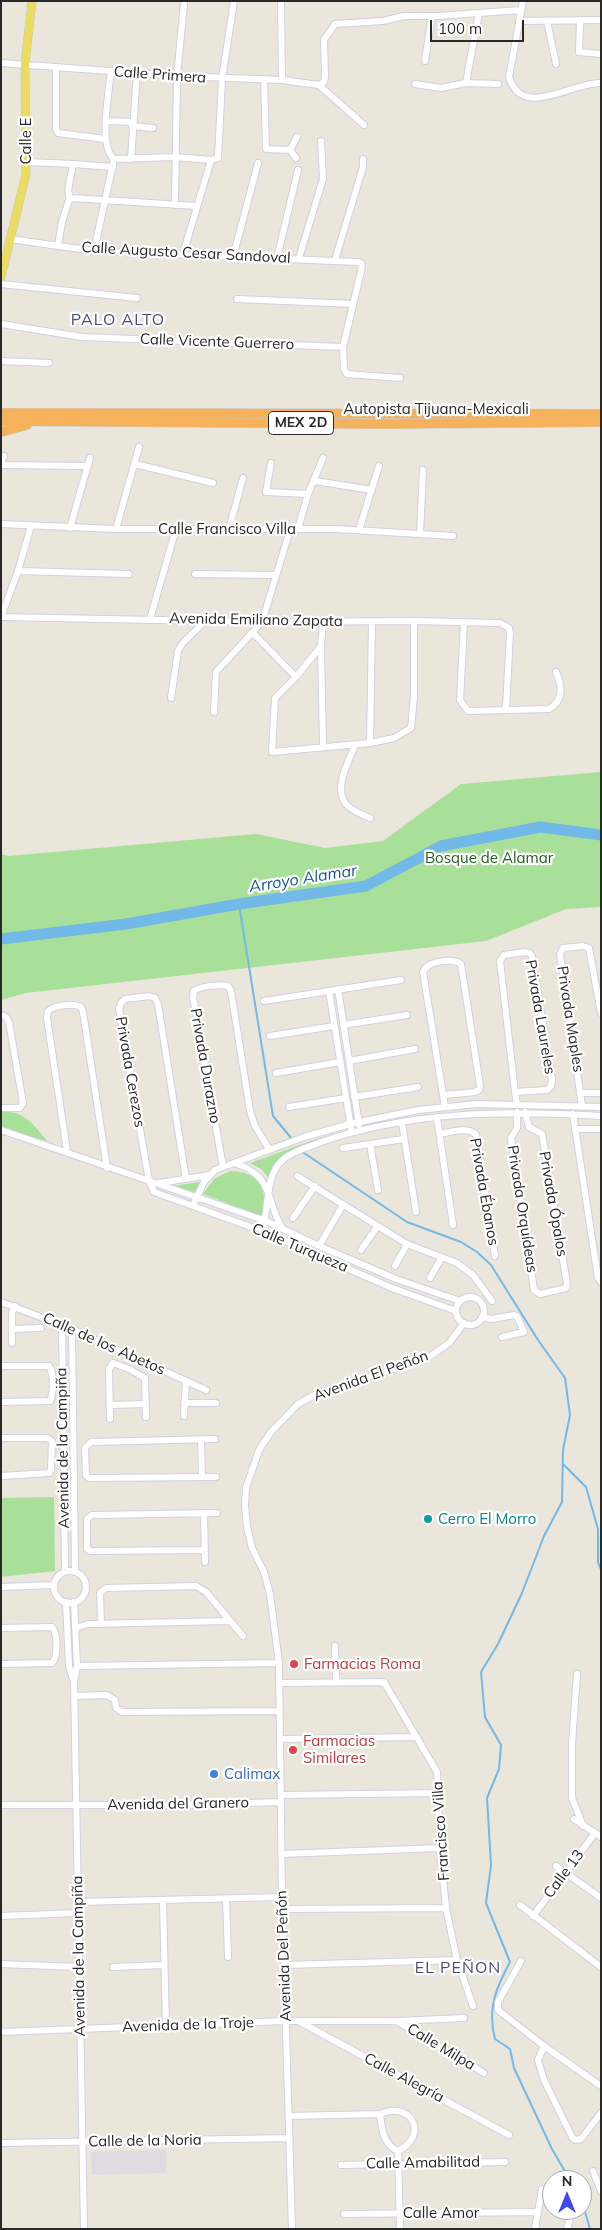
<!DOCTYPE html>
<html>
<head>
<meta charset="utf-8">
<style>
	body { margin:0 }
	#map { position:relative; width:602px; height:2230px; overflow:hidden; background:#eae6db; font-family:Mulish,sans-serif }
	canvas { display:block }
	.frame { position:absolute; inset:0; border:2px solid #282828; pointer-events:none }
	.north { position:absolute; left:542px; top:2170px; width:50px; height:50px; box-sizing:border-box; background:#fff; border:1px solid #a9a9a9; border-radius:50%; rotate:0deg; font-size:14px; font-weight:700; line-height:20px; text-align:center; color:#282828 }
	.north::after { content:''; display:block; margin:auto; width:18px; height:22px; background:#414af1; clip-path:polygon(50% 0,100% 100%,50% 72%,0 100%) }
	.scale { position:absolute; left:430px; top:20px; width:94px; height:22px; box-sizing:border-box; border:2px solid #282828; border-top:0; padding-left:6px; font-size:15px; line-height:18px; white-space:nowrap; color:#282828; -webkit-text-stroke:4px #fff; paint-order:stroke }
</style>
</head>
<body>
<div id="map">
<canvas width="602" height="2230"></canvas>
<div class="frame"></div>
<div class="north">N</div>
<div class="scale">100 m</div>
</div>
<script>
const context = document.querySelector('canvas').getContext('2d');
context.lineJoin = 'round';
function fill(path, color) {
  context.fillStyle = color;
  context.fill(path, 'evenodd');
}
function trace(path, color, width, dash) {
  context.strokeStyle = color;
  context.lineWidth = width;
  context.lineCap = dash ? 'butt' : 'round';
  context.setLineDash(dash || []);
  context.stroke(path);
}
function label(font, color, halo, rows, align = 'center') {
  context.font = font + ' Mulish,sans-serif';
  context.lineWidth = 4.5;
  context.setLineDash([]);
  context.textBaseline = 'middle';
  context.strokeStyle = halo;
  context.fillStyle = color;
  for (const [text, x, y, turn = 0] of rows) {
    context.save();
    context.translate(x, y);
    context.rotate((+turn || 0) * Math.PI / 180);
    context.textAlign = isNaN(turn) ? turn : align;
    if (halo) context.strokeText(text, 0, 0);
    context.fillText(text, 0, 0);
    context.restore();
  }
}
fill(new Path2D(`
	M166 2150V2173L92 2175 91 2152Z`), '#dedbe3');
fill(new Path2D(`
	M601 772V907L566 909 486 941 26 993 1 1000V854L9 856 256 834 325 848 383 841 461 784Z
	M1 1112C24 1110 34 1125 47 1141L1 1128Z
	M322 1137V1140L275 1165 268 1177 261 1169 250 1163Z
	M230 1171C259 1171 269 1191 263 1217L203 1194 214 1179Z
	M200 1182 195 1192 173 1186Z
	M54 1497 55 1571 1 1577V1498Z`), '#a8df99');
trace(new Path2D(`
	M239 904 273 1116 292 1139
	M301 1151 407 1222 461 1242 477 1252 491 1265 538 1340 565 1378 570 1415 563 1450 562 1502 544 1536 522 1593 498 1644 481 1672 485 1717 501 1745 499 1769 487 1798 491 1865 486 1903 510 1962C496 1988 487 2009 495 2039L510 2049 514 2068 552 2149 570 2180
	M563 1464 586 1487 598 1529V1562L601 1570
	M582 2201 590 2229`), '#72b9e8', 2);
trace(new Path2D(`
	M1 939 126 924 239 904 366 886 441 846 540 827 601 835`), '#72b9e8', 11);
const minor = new Path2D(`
	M281 1 282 80
	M523 1 509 77C522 121 574 81 601 83
	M519 21 601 20
	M547 21 556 64
	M580 21 579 52 601 54
	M425 61 432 16
	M1 63 177 76 282 80 319 85
	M56 67V129L58 133 105 139
	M111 71C109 92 98 146 114 159L175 157 211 160 218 158 222 79 234 1
	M264 79 266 149 290 150 296 158
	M466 83 479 13
	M415 84 441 88 466 83 498 84
	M319 85 324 82 325 77 324 40 335 24 383 21 404 16H437L521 10
	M319 85 364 125
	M107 121 133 122
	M132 126 153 128
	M290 150 297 137
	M131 159 137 73
	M27 162 73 164 68 190 70 199
	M73 164 113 167
	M175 205 177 76 184 4
	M10 239 94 251 358 262 361 263 362 267 343 347 344 369 347 374 400 378
	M58 246 62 222 69 200 72 198 197 206
	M94 251 114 159
	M183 254 211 160
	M233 257 258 163
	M277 258 298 170
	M299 258 323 179 321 141
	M335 260 363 167V159
	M1 284 137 298
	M237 299 353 304
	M1 324 82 337 343 347
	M1 361 49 363
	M271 463 266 492 308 494
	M1 464 4 456
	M135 464 213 483
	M1 465 88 466
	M315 481 372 490
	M1 524 116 529H336L453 536
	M70 528 90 458
	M116 529 139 447
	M229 529 243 478
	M298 529 308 494 323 458
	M359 530 379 466
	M420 533 423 470
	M18 571 129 574
	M195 574 276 575
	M1 617 262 622 414 621 500 623 509 628 510 633 506 708
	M1 617 18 571 31 526
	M150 619 176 529
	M464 623 460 700 468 711 549 709C564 701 562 685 556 672
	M253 633 296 677
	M321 646 296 677 275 698 272 752 370 743 394 738 411 728 414 697V621
	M171 698 178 651 182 644 206 620
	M214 712 216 672 262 622 290 530
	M370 743 372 622
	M355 745C349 761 334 787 345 803 351 811 362 814 370 818
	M323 747 321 646 323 621
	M338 989 359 1125
	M329 991 351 1128
	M264 1001 401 980
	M1 1015 6 1017 9 1022 23 1103 20 1108H1
	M343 1025 407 1015
	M270 1036 334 1026
	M349 1061 415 1049
	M276 1073 340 1062
	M515 1092 547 1090 551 1086 552 1080 532 957 530 953 525 952 504 955 500 961 515 1092 517 1104
	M581 1093H601
	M444 1095 475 1092 479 1090 480 1086 461 964C452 958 427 961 423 972L445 1107
	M354 1097 418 1087
	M582 1106 560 954 563 948 583 946 589 948 601 1013
	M289 1107 346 1098
	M517 1112V1128L511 1138 534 1290 540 1294 566 1288 567 1284 542 1134 529 1127 525 1112
	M573 1114 598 1278 601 1282
	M437 1118 453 1225
	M402 1123 416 1212
	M575 1129H601
	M1 1130 266 1221 319 1246 396 1279 460 1301
	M440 1134C450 1132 469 1126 476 1135L495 1256
	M370 1144 378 1190
	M343 1148 404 1139
	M67 1151 47 1018 48 1011C55 1005 73 1003 81 1007L83 1012 107 1168
	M234 1163C274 1175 265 1199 282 1228
	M223 1167 193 997 194 991C201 986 219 984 228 986L231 991 250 1111 255 1126 269 1149
	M297 1176 407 1244 457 1263 473 1275 492 1301
	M186 1179 158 1004 155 998 149 996 125 999 121 1003 119 1008 149 1181 154 1192 262 1231 392 1288 456 1311
	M159 1183 210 1175
	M193 1205 204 1182 215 1170 304 1137 350 1124 418 1110 476 1104 601 1107
	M293 1218 315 1186
	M262 1231C269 1210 265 1183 278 1165 288 1152 307 1148 321 1142 411 1111 508 1110 601 1116
	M319 1246 343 1205
	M361 1250 377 1227
	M395 1266 407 1244
	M430 1278 442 1257
	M456 1311a14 14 0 1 1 28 0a14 14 0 1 1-28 0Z
	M1 1302 72 1329 206 1390
	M482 1317 492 1319 514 1315 517 1316 524 1332 502 1337
	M62 1324 65 1571
	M12 1329 41 1328
	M72 1329 75 1571
	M12 1343V1313L15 1306
	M1 1366H49C54 1373 54 1392 50 1401L1 1402
	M184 1403H216
	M110 1405 146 1404
	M184 1416 186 1381
	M110 1419 109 1369 113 1363 129 1369 145 1378 146 1417
	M1 1438H47L52 1441 51 1470 49 1473 1 1476
	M215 1439 91 1442 85 1448 86 1475 89 1478 216 1477
	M201 1440 202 1477
	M204 1513 205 1562
	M205 1550 91 1551 87 1549V1519L92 1515 217 1513
	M54 1587a16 16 0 1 1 32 0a16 16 0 1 1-32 0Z
	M1 1587 54 1585
	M66 1602 69 1666 74 1683
	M74 1602 77 1666 74 1683 84 2229
	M101 1624 100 1593 106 1588 196 1586 206 1592 243 1636
	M1 1628 52 1627C58 1633 58 1657 52 1663L1 1664
	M76 1628 88 1624 229 1621
	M335 1646 336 1682
	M77 1666 279 1663
	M577 1674 572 1744V1798L583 1826
	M279 1683 384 1682 437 1772 440 1848 446 1908 457 1960 473 2006
	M75 1696 107 1695 115 1700 116 1708 122 1712 279 1711
	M280 1739 417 1737
	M281 1795 439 1793
	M1 1805H180L281 1802
	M574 1819 601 1837
	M281 1854 440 1848
	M556 1866 601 1898
	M226 1899 228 1957
	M163 1900 166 2027
	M77 1902 282 1897
	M520 1905 601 1967
	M282 1909 446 1908
	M1 1916 78 1913
	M533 1916 595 1833
	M521 1961 498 2002V2010L544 2046 601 2086
	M1 1964 79 1967
	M284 1965 457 1960
	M113 1967 164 1965
	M300 2022 509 2135
	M398 2022 484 2073
	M1 2032 285 2021H397L464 2018
	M544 2046 538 2060 544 2080 572 2137 575 2140 581 2139 601 2113
	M380 2114C382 2130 383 2144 398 2151
	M289 2116 380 2114C411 2100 430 2135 398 2151
	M1 2143 290 2138
	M398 2151 400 2229
	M341 2165 505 2162
	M593 2171 601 2191
	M344 2214 538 2212
	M292 2229 282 1897 279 1663 270 1594 264 1572 252 1548 247 1527 245 1506 246 1488 259 1450 271 1432 298 1404 318 1393 426 1359 449 1343 464 1323
	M535 2229 542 2189
	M567 2229 572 2210`);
const major = new Path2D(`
	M1 277 26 174 25 64 32 1`);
const highway = new Path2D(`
	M1 413 601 414
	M1 421 383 424 601 422
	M1 432 27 425`);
trace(minor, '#d0d1e1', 8);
trace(major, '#c7c7c7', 9);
trace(highway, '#c7c7c7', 10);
trace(minor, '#fff', 6);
trace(major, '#e9dc60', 8);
trace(highway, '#f6b25a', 9);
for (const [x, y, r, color] of [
	[428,1519,5,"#0f9aa8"],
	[294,1664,5,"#e0444e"],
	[293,1750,5,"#e0444e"],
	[214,1774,5,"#3f7fe0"]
]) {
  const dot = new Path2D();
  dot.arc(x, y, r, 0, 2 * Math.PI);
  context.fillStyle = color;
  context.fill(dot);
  trace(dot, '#fff', 2);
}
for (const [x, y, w] of [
	[301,423,65]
]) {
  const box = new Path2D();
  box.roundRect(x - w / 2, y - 11.5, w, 23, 4);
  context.fillStyle = '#fff';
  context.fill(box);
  trace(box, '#282828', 1);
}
label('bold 14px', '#282828', null, [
	["MEX 2D",301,423]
]);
label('15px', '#282828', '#fff', [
	["Calle Primera",160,75,4],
	["Calle E",26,141,-90],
	["Calle Augusto Cesar Sandoval",186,253,3],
	["Calle Vicente Guerrero",217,342,2],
	["Autopista Tijuana-Mexicali",436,409],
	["Calle Francisco Villa",227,529],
	["Avenida Emiliano Zapata",256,620,1],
	["Privada Laureles",540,1017,80],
	["Privada Maples",570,1019,81],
	["Privada Durazno",205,1066,80],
	["Privada Cerezos",130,1072,80],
	["Privada Ébanos",484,1192,80],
	["Privada Ópalos",553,1204,80],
	["Privada Orquídeas",522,1209,81],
	["Calle Turqueza",300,1248,23],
	["Calle de los Abetos",104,1344,24],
	["Avenida El Peñón",371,1376,-20],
	["Avenida de la Campiña",63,1448,-91],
	["Avenida del Granero",178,1804,-1],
	["Francisco Villa",441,1831,-94],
	["Calle 13",564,1874,-53],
	["Avenida de la Campiña",79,1956,-91],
	["Avenida Del Peñón",284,1956,-92],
	["Avenida de la Troje",188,2025,-2],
	["Calle Milpa",441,2047,31],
	["Calle Alegría",404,2078,28],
	["Calle de la Noria",145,2141,-1],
	["Calle Amabilitad",423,2163,-1],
	["Calle Amor",441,2213]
]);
label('15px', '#22611d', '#fff', [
	["Bosque de Alamar",489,858]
]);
label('15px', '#0d838f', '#fff', [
	["Cerro El Morro",438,1519]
], 'left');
label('15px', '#be3a42', '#fff', [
	["Farmacias Roma",304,1664],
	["Farmacias",303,1741],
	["Similares",303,1758]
], 'left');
label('15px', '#366cbe', '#fff', [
	["Calimax",224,1774]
], 'left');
context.letterSpacing = '1px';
label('16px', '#4b4d77', '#fff', [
	["PALO ALTO",118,320],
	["EL PEÑON",458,1968]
]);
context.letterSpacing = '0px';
label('italic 16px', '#135592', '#fff', [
	["Arroyo Alamar",303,879,-9]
]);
</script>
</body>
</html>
